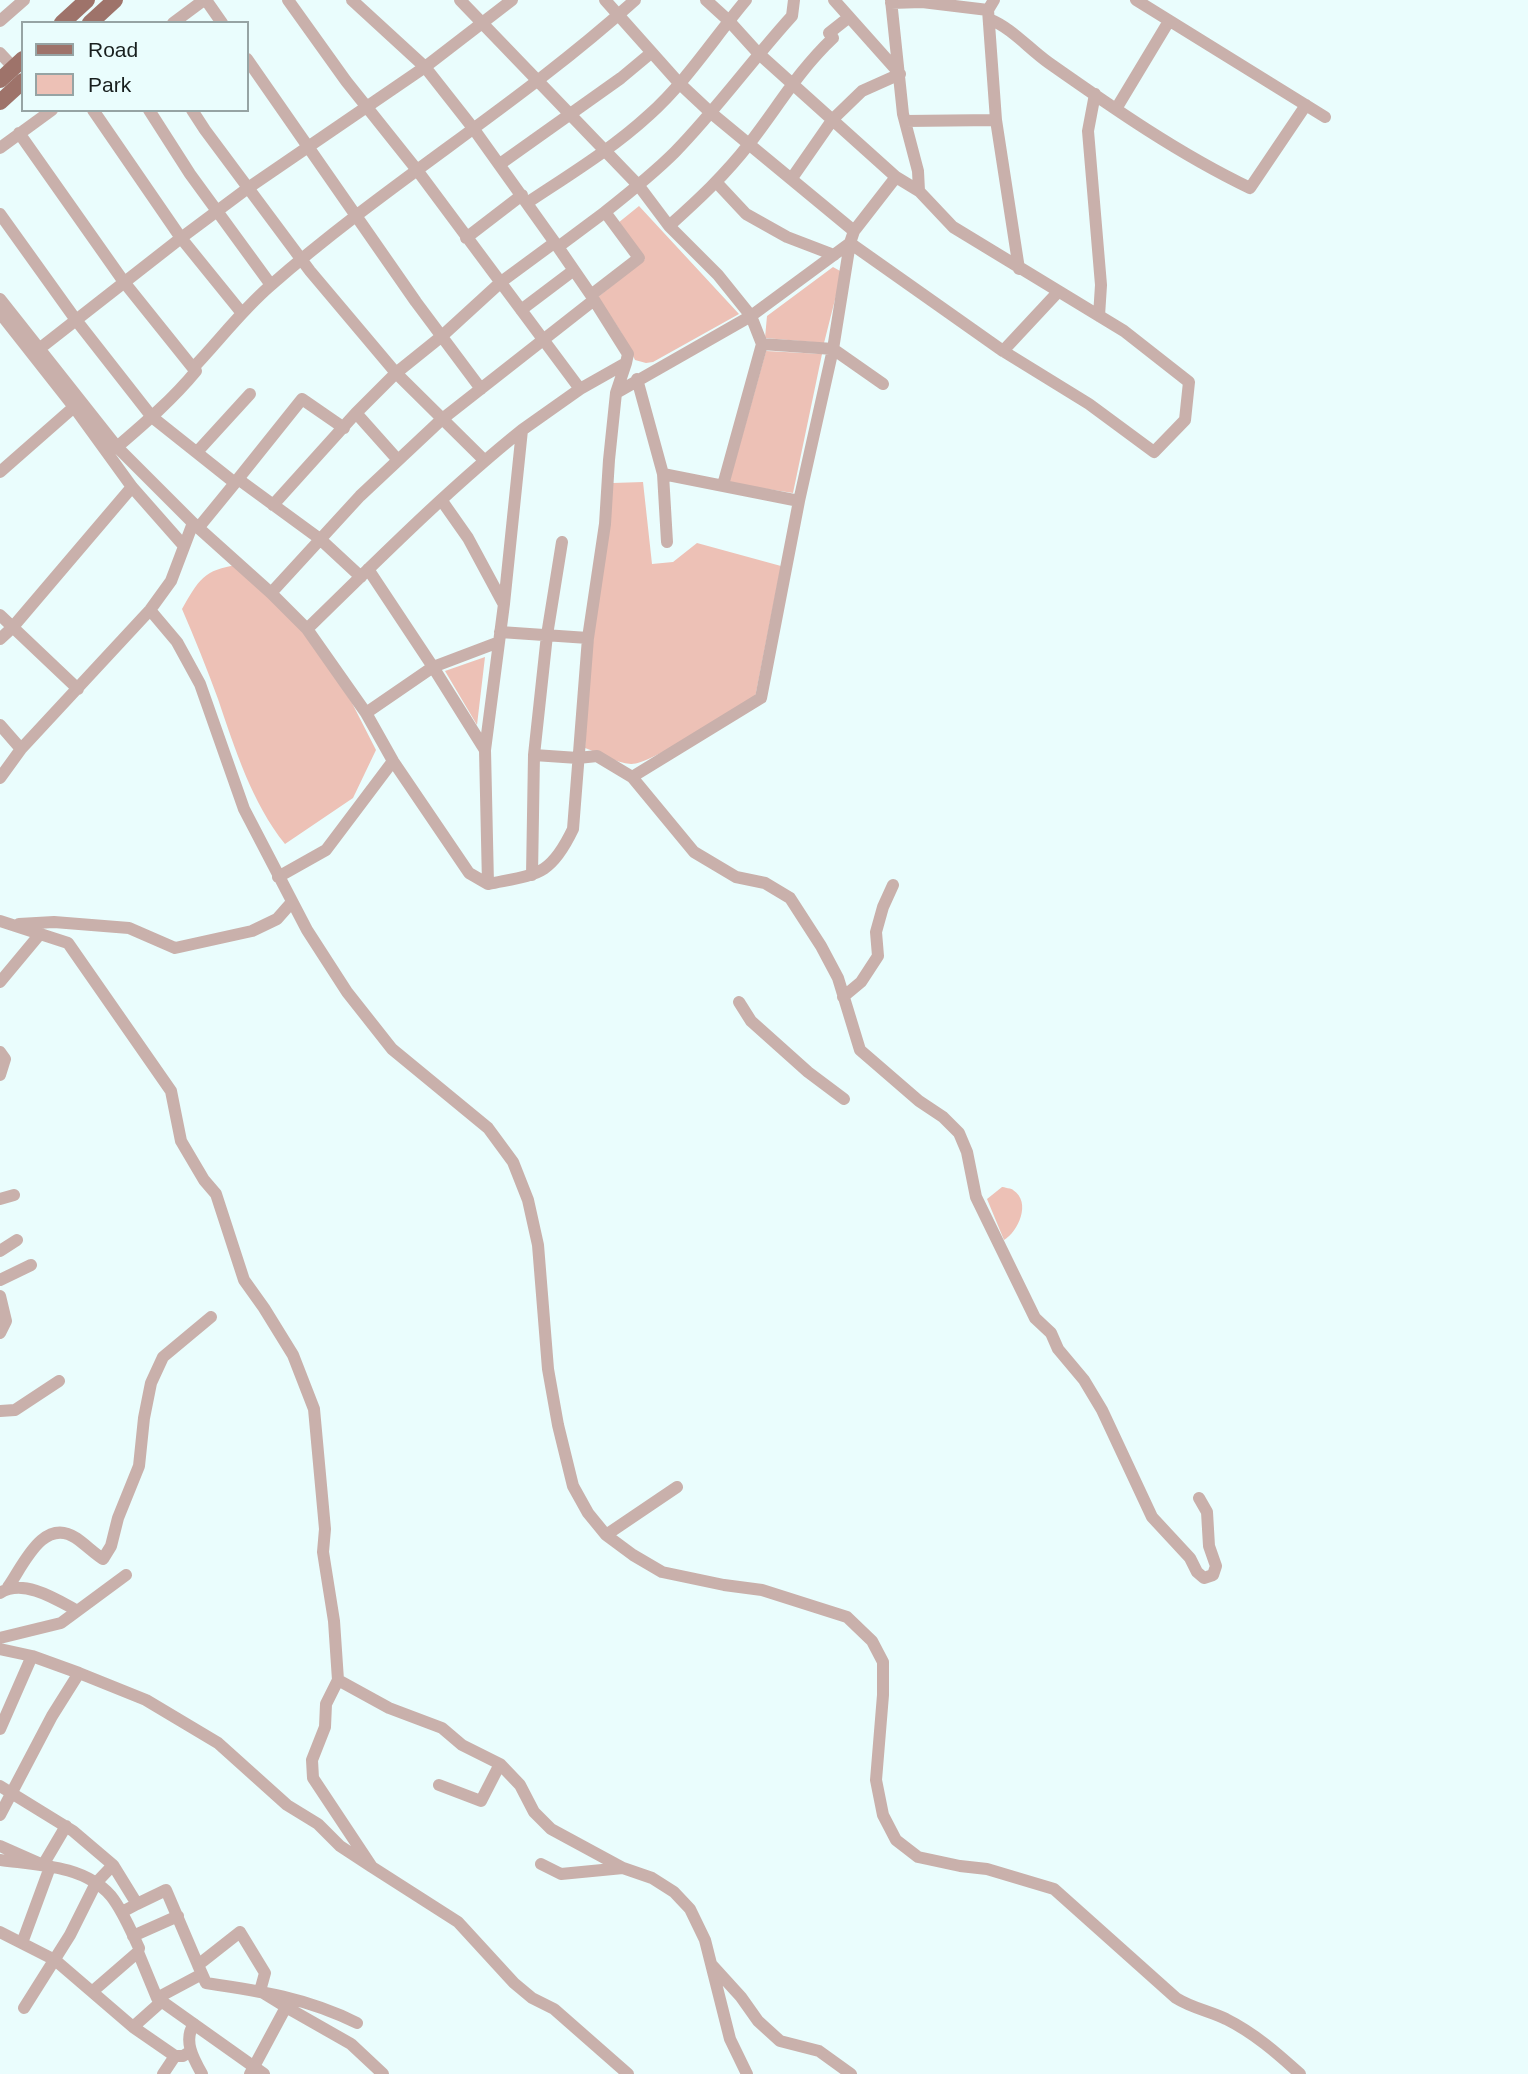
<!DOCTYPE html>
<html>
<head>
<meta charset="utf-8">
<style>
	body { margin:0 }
	#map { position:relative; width:1528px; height:2074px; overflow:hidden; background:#eafdfd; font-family:Arial,sans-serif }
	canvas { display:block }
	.legend { position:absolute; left:21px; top:21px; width:228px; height:91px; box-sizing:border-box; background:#eafdfd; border:2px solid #96a4a4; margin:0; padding:9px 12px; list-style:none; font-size:21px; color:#181f1e }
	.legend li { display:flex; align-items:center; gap:14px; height:35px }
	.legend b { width:35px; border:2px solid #96a4a4 }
</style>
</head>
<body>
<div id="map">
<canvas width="1528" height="2074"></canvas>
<ul class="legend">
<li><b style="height:9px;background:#9e736a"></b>Road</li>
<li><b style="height:19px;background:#edc1b6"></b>Park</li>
</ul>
</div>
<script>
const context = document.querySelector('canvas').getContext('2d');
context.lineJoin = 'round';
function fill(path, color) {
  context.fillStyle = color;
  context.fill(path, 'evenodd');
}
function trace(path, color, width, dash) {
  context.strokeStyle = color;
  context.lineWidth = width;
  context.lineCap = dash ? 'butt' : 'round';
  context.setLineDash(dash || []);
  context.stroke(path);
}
fill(new Path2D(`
	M639 206 739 314 653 362 646 363 635 360 621 332 598 297 645 259 618 223Z
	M833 267 842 272 824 343 765 338 767 316Z
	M766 351 822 354 793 493 729 483Z
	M643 482 652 564 673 562 697 543 781 566 755 698C734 710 650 765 631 764 616 763 599 753 585 748L590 666 613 483Z
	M238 565 302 628 352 703 376 750 353 798 285 844C252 803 235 749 218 699 207 669 195 639 182 609 198 581 204 569 238 565Z
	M485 657 477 725 445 671Z
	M1002 1187C1003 1187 1013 1189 1013 1190 1032 1202 1018 1232 1004 1240L987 1199Z`), '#edc1b6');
trace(new Path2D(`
	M206 0 222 23
	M288 0 346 81 417 170 580 389
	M460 0 639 186 669 226 718 275 751 316 762 344 723 485
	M605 0 679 83 710 112 854 231
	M891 0 903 114 918 171 919 191
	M994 0 988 10 996 120 1019 269
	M1136 0 1325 117
	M891 3 922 2 988 10
	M989 19C1012 28 1029 49 1049 63 1113 108 1179 154 1250 188L1306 105
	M0 21 24 0
	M173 23 204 0
	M0 53 13 67
	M247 59 416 302 481 389
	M1095 94 1088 131 1101 285 1099 316
	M1116 109 1169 21
	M93 110 181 238 241 312
	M149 110 190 174 271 285
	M192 110 205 130 310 271 396 373 484 460
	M905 121 996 120
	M19 133 124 282 193 368
	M0 148 52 110
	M500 164 621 78 651 53
	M792 178 833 119 862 91 900 74 834 0
	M717 183 746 214 787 237 834 255
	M527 203C569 175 612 149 649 115 686 82 714 38 746 0
	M605 212C629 193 653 174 675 152 717 109 752 60 792 16L794 0
	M0 214 76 320 152 417 235 483 238 479 320 539 361 577
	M669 226C698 200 725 175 749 144 778 107 798 71 833 38L829 33 848 18
	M466 238 522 195
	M558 247 591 295
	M0 299 117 447 193 523 271 593 307 629 366 713 393 761 469 873 488 884
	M594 300 628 354 626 363
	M521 310 574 270
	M0 313 74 407 132 487 184 546
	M762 344 833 349 883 384
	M39 349 181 238 248 188 425 67 512 0
	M1003 351 1058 292
	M637 379 663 474 799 501
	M616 393 751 316 850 243 1003 351 1089 404 1154 452 1185 420 1189 382 1124 331 953 227 919 191 896 177 758 53 729 21 706 0
	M356 413 397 459
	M117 447C145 423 173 399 196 371L193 368C219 341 241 311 270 286 386 184 520 104 635 0
	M197 452 250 394
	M0 472 74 407
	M663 474 667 542
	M238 479 302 399 344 428
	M442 501 468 538 503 603
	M273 505 356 413 396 373 442 336 501 282 554 243
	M199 527 235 483
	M368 569 433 667 499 642
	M271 593 360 496 441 420 594 300 591 295 639 258 605 212 558 247 473 128 425 67 352 0
	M150 610 177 642 200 684 244 809 307 930 347 992 392 1049 488 1128 513 1162 528 1200 538 1245 548 1369 558 1425 573 1486 588 1513 606 1535 633 1555 662 1572 724 1585 762 1590 847 1617 872 1641 883 1662V1695L876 1780 883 1815 896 1840 918 1857 960 1866 987 1869 1054 1889 1176 1998C1192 2008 1209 2011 1226 2019 1254 2033 1277 2053 1300 2074
	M0 615 78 689
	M307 629C377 561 446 491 522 430
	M500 632 588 638
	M0 639 12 628 132 487
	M366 713 433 667 485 750 488 884C537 874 550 877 573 829L588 638 605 524 609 460 616 393 626 363 580 389 522 430 504 604 485 750
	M0 725 21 749
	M534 755 578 758 597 756 632 777 694 852 736 877 765 883 790 898 821 946 838 978 860 1050 919 1101 943 1117 959 1133 967 1152 976 1197 1035 1318 1051 1333 1058 1349 1084 1380 1102 1410 1152 1517 1190 1558 1197 1572 1204 1578 1213 1575 1216 1566 1209 1546 1207 1512 1199 1498
	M632 777 761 698 799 501 833 349 850 243 854 231 896 177
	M0 778 21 749 150 610 171 581 193 523
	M532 875 534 755 547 635 562 542
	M278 877 326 850 393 761
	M0 921 68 943 171 1091 181 1141 204 1180 216 1194 244 1280 264 1308 293 1355 314 1409 325 1529 323 1552 334 1621 338 1680 389 1708 442 1728 462 1745 500 1764 520 1785 534 1812 551 1829 623 1868 652 1878 674 1892 690 1909 705 1940 730 2039 747 2074
	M19 924 54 922 129 928 175 948 252 931 277 919 292 902
	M0 982 40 934
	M843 997 861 982 878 956 876 932 883 907 893 885
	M739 1002 751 1021 808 1072 844 1099
	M0 1052 5 1059 0 1075
	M0 1199 14 1195
	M0 1251 17 1240
	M0 1280 31 1265
	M0 1296 6 1321 0 1333
	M0 1411 15 1410 59 1381
	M606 1535 677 1487
	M8 1587C23 1566 43 1516 76 1538 86 1545 94 1553 103 1559L111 1546 118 1518 139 1466 144 1418 151 1383 163 1357 211 1317
	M0 1593C23 1578 56 1599 76 1610
	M0 1638 61 1623 126 1575
	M0 1649 32 1656 79 1673 52 1716 0 1815
	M79 1673 146 1700 218 1743 287 1805 318 1824 340 1846 372 1867 313 1778 312 1760 325 1727 326 1704 338 1680
	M0 1729 32 1656
	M439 1785 481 1801 500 1764
	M0 1786 73 1831 113 1865 137 1904 122 1912
	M0 1846 43 1865 66 1826
	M0 1860C37 1865 84 1865 111 1896 123 1911 131 1931 139 1948L138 1952 157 1998 264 2074
	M541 1864 561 1874 623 1868
	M372 1867 458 1922 514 1983 532 1998 554 2009 628 2074
	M137 1904 166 1890 198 1965
	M0 1932 55 1960 133 2027 175 2056H183L191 2051
	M133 1936 178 1916
	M22 1943 50 1867
	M711 1964 741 1997 758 2021 780 2041 819 2051 851 2074
	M202 1974 198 1965 240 1932 265 1973 260 1991 286 2007 250 2074
	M93 1991 138 1952
	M157 1998 202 1974 206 1983C260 1991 307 1998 357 2023
	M286 2007 351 2044 383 2074
	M24 2008 70 1935 96 1883 113 1865
	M194 2024C183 2040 193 2058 202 2074
	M133 2027 161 2002
	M163 2074 175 2056`), '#c9b0ab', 12);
trace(new Path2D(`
	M62 23 87 0
	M90 23 115 0
	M0 80 23 59
	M0 102 23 81`), '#9e736a', 16);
</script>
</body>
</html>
